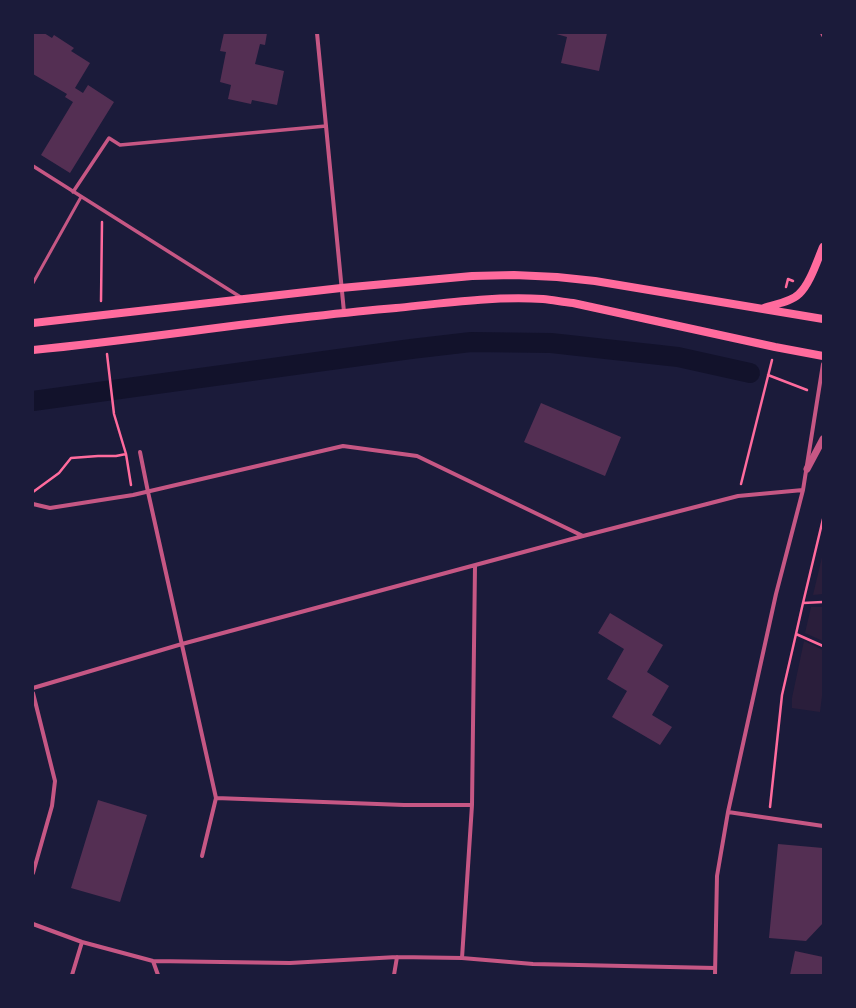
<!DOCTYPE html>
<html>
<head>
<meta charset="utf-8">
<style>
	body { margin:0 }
	#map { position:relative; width:856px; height:1008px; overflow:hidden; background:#1b1b3a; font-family:"Fira Sans Condensed",sans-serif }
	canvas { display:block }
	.frame { position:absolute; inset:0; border:34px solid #1b1b3a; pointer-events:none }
</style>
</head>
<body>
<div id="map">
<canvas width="856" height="1008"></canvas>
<div class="frame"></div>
</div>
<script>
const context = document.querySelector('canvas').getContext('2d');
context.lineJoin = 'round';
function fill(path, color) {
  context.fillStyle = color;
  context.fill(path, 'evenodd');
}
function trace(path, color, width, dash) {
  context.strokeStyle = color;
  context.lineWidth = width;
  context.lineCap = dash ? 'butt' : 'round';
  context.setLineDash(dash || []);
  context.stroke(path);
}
fill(new Path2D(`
	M823 553V594L813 595Z
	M811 607H823V641L805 633Z
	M804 641 823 650V688L820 712 792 708V698Z`), '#2a1e3b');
trace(new Path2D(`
	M33 401 411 349 471 342 551 343 678 357 750 373`), '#12122b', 20);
fill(new Path2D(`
	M33 33H44L52 38 54 35 74 48 71 51 90 63 75 88 83 93 88 85 114 102 70 173 41 155 73 102 65 97 67 94 33 74Z
	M224 33H267L265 45 260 44 255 64 284 71 277 105 252 100 251 104 228 99 231 85 220 82 226 52 220 51Z
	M553 33H607L599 71 561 63 567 37Z
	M541 403 621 437 605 476 524 442Z
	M610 613 663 645 647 672 669 686 652 715 672 727 660 745 612 717 627 691 607 679 624 649 598 633Z
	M98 800 147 815 120 902 71 888Z
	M778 844 823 848V923L806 941 769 938Z
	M795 951 823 957V975H790Z`), '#542f53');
trace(new Path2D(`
	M786 287 788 279 793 281
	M101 301 102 222
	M107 354 114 414 126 454 131 485
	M768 375 807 390
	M741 484 772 360
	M33 492 59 473 71 458 98 456H116L126 454
	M823 602 803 603 796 634 823 646
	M803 603 823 519
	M770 807 782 695 796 634`), '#ff6b9d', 2.5);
trace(new Path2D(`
	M33 283 81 197`), '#c65784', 3);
trace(new Path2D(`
	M33 166 242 298
	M73 192 109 138 120 145 326 126`), '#c65784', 3.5);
trace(new Path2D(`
	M317 33 344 312
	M822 33 823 35
	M140 452 148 492 216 798 202 856
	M33 504 50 508 133 495 343 446 417 456 583 536
	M33 688 182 644 583 536 738 496 803 490
	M33 693 55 781 52 806 33 873
	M216 798 404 805H472
	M728 812 823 826
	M33 924 82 942 153 961 290 963 397 957 462 958 533 964 715 968
	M462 958 472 805 475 566
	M153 961 158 975
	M72 975 82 942
	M394 975 397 957
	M715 975 717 876 728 812 776 594 803 490 823 364`), '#c65784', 4);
trace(new Path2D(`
	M807 469 823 439`), '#c65784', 7);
trace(new Path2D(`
	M764 308C775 304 791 302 799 294 810 284 817 261 823 247
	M33 323 341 288 472 276 514 275 557 277 595 281 823 319
	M33 350C154 338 274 318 396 308 444 303 494 296 543 299 553 300 563 302 573 303L775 347 823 356`), '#ff6b9d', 8);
</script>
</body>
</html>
